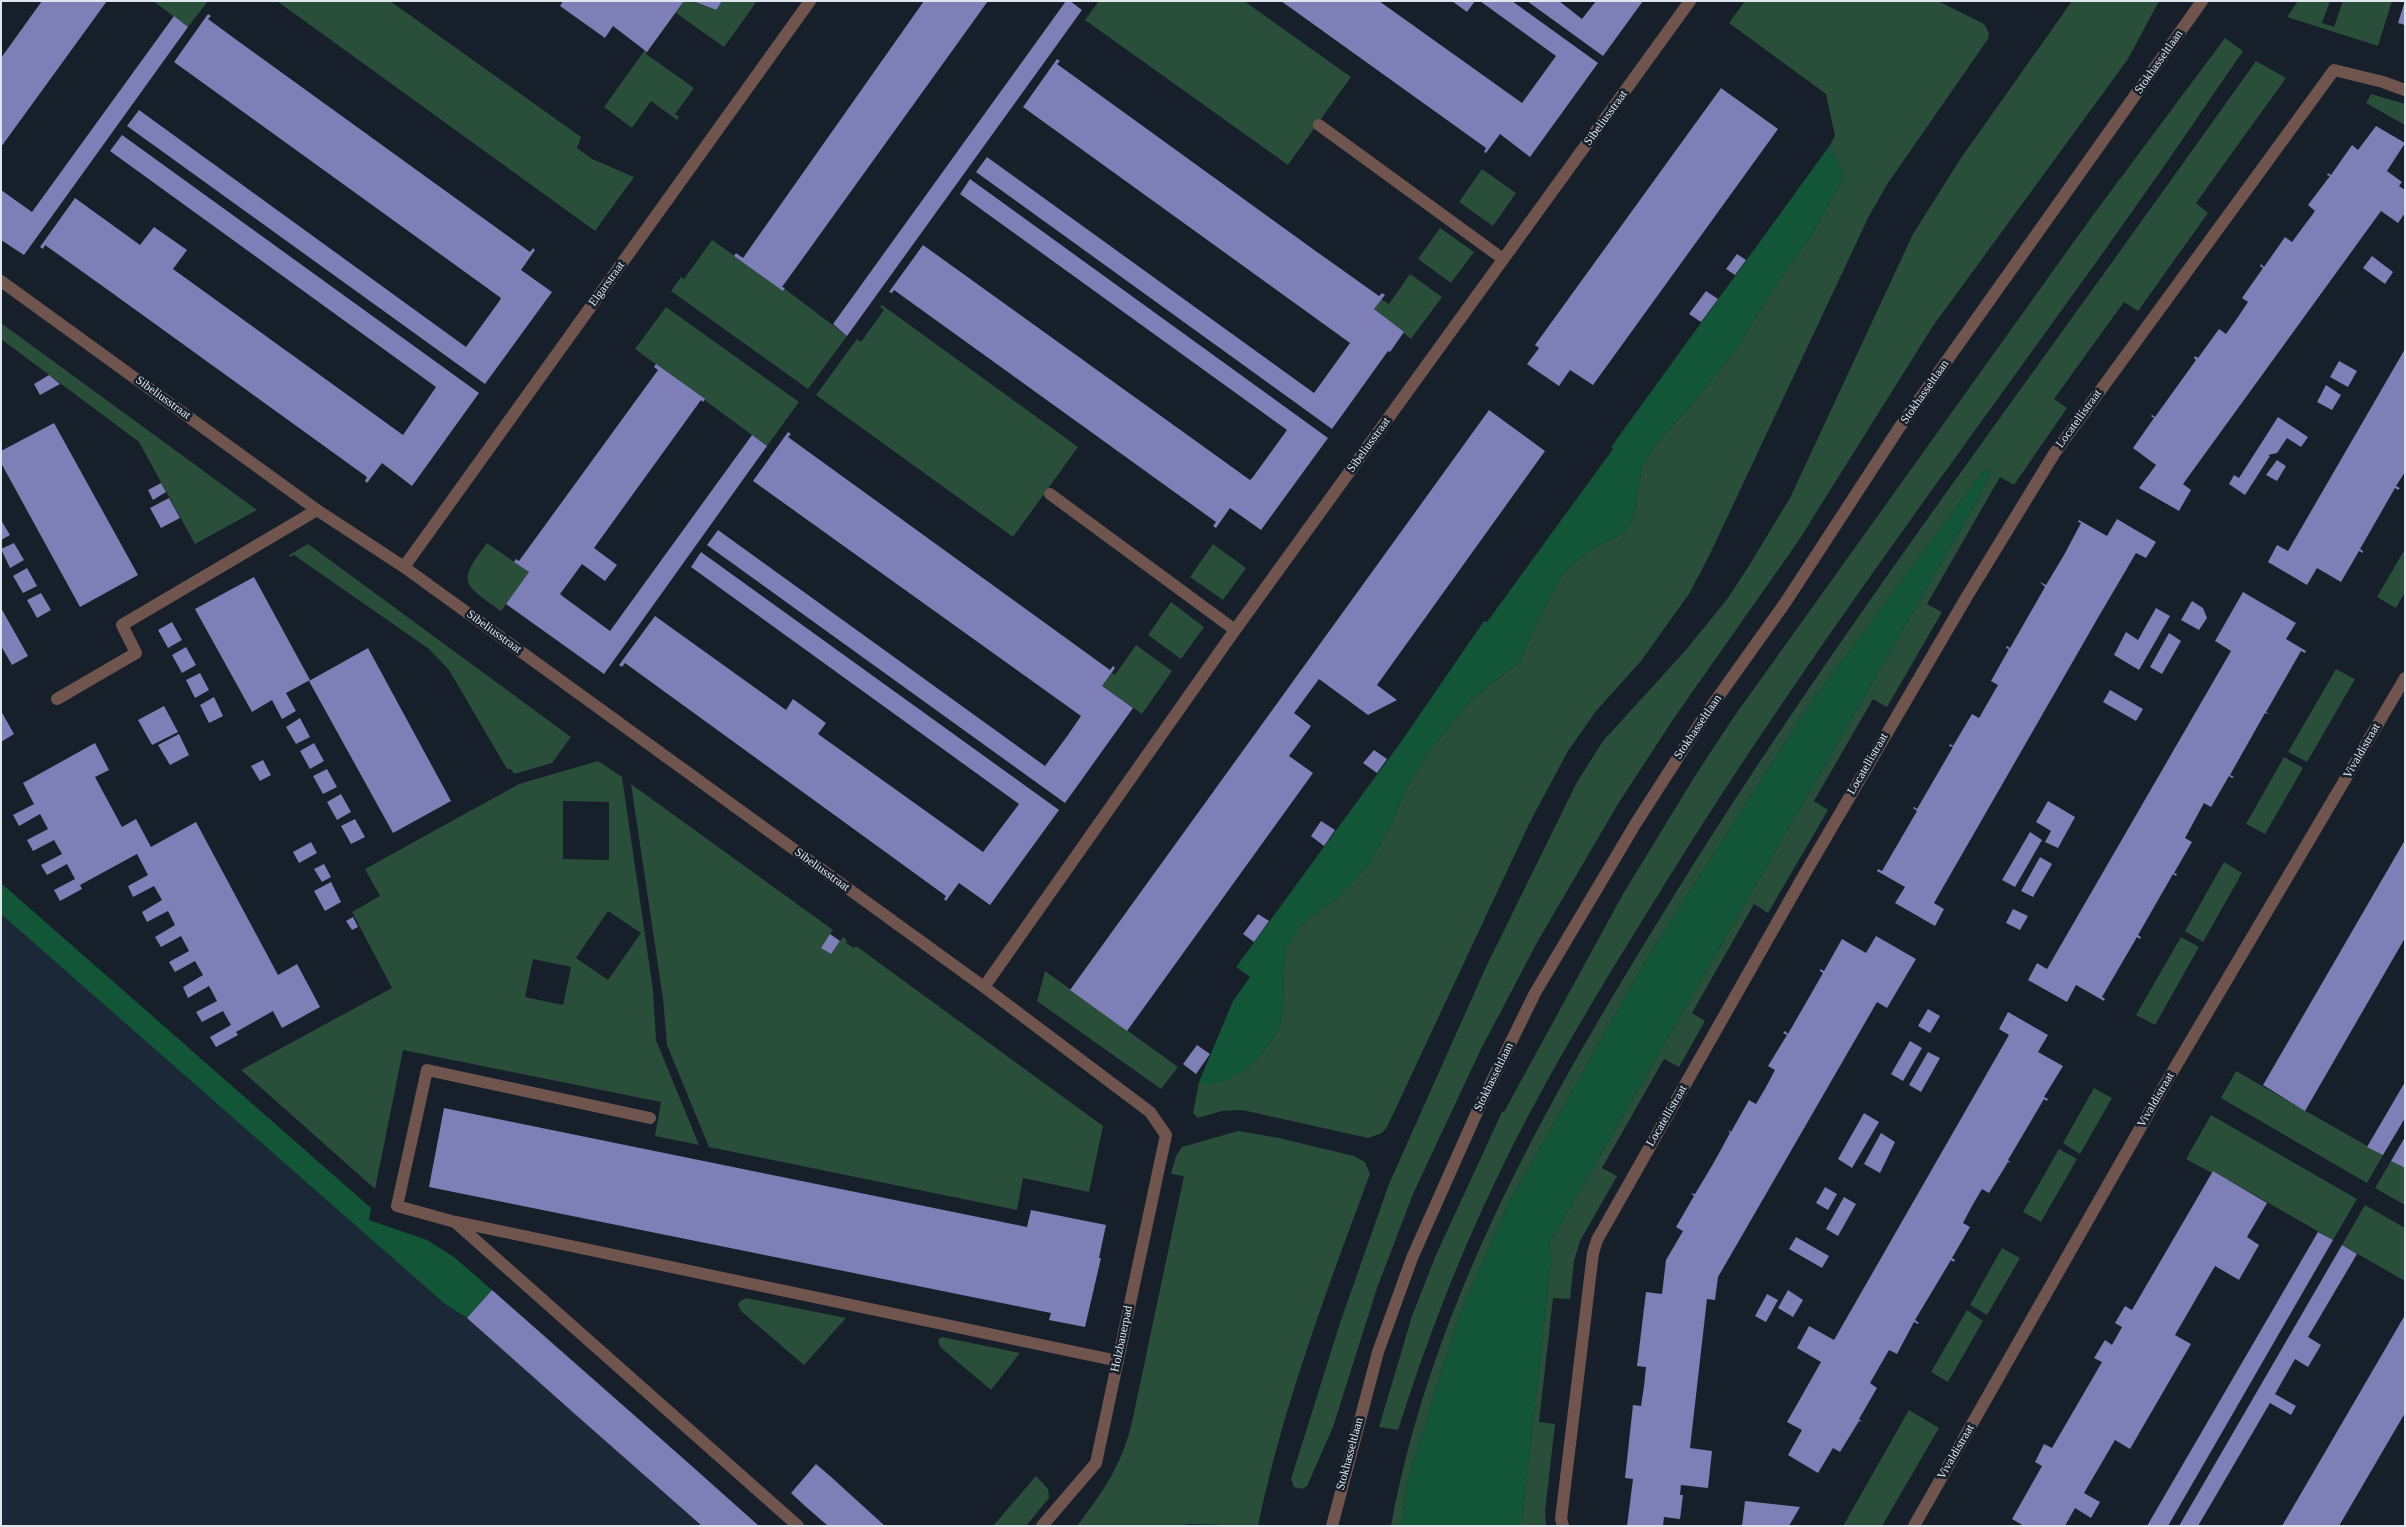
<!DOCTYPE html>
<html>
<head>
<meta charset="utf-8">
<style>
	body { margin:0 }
	#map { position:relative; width:2406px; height:1527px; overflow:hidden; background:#161f2a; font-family:"Times New Roman",serif }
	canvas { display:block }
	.frame { position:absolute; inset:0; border:2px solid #dfe6ed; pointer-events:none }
</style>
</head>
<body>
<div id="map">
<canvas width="2406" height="1527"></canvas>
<div class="frame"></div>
</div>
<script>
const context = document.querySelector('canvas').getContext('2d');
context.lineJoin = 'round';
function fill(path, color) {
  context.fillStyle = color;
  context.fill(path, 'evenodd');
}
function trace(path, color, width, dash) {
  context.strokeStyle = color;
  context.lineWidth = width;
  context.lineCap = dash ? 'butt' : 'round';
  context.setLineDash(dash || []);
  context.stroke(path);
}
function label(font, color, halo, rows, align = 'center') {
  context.font = font + ' "Times New Roman",serif';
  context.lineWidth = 5;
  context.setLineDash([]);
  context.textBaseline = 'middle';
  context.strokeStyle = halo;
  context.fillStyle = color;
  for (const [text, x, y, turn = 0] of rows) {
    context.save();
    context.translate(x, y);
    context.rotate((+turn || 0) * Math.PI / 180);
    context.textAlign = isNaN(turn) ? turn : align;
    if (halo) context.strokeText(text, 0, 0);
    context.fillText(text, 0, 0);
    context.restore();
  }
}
fill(new Path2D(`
	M1 914 445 1304 467 1318 702 1526H1Z`), '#1b2838');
fill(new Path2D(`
	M153 1H208L188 27Z
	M277 1H390L581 137 577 148 592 159 634 177 595 231Z
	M684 1H692L715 10 722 1H757L724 47 676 13Z
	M1099 1H1244L1351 77 1288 165 1085 20Z
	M1745 1H1938L1984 24 1989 33 1988 39 1888 183 1869 216 1710 554 1689 594 1641 661 1596 711 1568 751 1530 822 1387 1127 1382 1133 1368 1138 1242 1110 1222 1111 1198 1118 1193 1113 1199 1082 1203 1085 1262 1054 1280 1028 1284 998 1283 973 1286 946 1301 925 1341 895 1369 864 1388 830 1407 788 1427 754 1471 700 1520 661 1535 625 1564 572 1586 553 1625 532 1634 516 1642 466 1657 443 1693 403 1737 348 1771 292 1811 236 1844 176 1830 145 1835 136 1826 94 1729 23Z
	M2072 1H2159L2128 59 1933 326 1797 543 1674 718 1618 804 1539 939 1480 1051 1413 1194 1377 1288 1333 1427 1307 1486 1302 1489 1294 1487 1291 1479 1340 1323 1389 1184 1485 969 1577 782 1603 741 1685 651 1728 598 1750 564 1790 498 1913 234 1961 158Z
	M2298 1H2330L2322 23 2334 27 2343 1H2392L2378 46 2287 17Z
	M2225 38 2243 51C2209 100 2176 150 2141 199 1981 426 1812 646 1666 882 1606 979 1545 1077 1496 1180 1457 1261 1425 1345 1398 1430L1379 1427 1412 1316 1436 1255 1502 1112H1504L1623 894 1695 776 1733 718 2093 215Z
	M645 50 647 52 646 54 694 88 675 114 679 117 677 120 651 101 632 128 604 107Z
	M2256 61 2286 78 2196 203 2208 213 2138 311 2124 302 2054 399 2067 408 2014 485 2000 477 1927 604 1942 612 1887 707 1873 699 1814 801 1828 810 1768 913 1754 904 1692 1013 1705 1021 1679 1067 1664 1059 1602 1168 1617 1176 1580 1241 1574 1261 1570 1299 1553 1298 1539 1422 1555 1424 1545 1512 1546 1526H1517L1522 1521 1552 1252 1550 1251 1549 1244 1979 497 1991 472 1985 469 1811 702 1647 958 1506 1208 1458 1319 1407 1483 1401 1526H1391C1434 1295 1553 1091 1675 894 1782 721 1901 555 2020 390 2099 280 2178 171 2256 61Z
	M2371 94 2405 104V125L2366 103Z
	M1482 169 1516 193 1493 226 1459 202Z
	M1440 228 1474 252 1451 283 1418 259Z
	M712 240 783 290 785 289 847 336 808 389 671 291 681 277 684 279Z
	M1410 274 1442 297 1411 339 1374 309 1381 299 1389 304Z
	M882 305 1078 447 1013 537 816 395 857 339 861 342 884 310 880 307Z
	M666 307 799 402 767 446 635 349Z
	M1 323 257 510 195 544 139 442 1 339Z
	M487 543 529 572 501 611C462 583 457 583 487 543Z
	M308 544 571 737 552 763 514 774 511 769H507L449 670 429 649 294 555 290 557 289 555Z
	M1213 544 1246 568 1223 600 1190 577Z
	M2405 549V592L2396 608 2377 597Z
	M1171 602 1204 627 1181 659 1148 635Z
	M1136 645 1172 671 1142 714 1102 686 1112 673 1115 675Z
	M2336 669 2355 679 2307 762 2288 752Z
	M2284 757 2303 768 2265 834 2246 824Z
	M598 761 622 777 653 990 656 1040 699 1145 655 1136 661 1102 403 1050 375 1189 241 1070 392 988 352 912 380 896 365 869 519 784ZM563 801 609 802V860L563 859ZM608 911 641 933 608 980 576 958ZM533 959 571 967 563 1005 525 997Z
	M631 784 833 930 821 948 831 954 843 937 847 940 846 943 854 948 856 946 1103 1126 1089 1192 1023 1178 1017 1210 709 1147 667 1045 663 999Z
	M2224 862 2242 873 2203 942 2185 931Z
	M2181 937 2199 947 2155 1025 2136 1015Z
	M1045 971 1178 1067 1161 1089 1037 1001Z
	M2236 1071 2383 1155 2367 1183 2221 1098Z
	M2094 1088 2112 1098 2080 1154 2063 1143Z
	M2211 1115 2357 1199 2333 1240 2213 1171 2212 1173 2186 1159Z
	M1238 1131 1279 1138 1354 1156 1365 1162 1370 1174C1327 1289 1283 1406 1258 1526L1190 1524 1173 1526H1077C1104 1490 1121 1467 1132 1422L1184 1176 1171 1174 1176 1156 1182 1147Z
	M2059 1149 2077 1159 2041 1222 2023 1212Z
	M2391 1161 2405 1168V1205L2375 1188Z
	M2365 1205 2405 1228V1281L2342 1245Z
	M2002 1248 2020 1258 1987 1315 1970 1305Z
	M746 1298 846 1318 804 1365 741 1311 738 1305 740 1301Z
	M1967 1310 1983 1321 1948 1382 1931 1372Z
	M942 1337 1020 1353 991 1390 940 1347 938 1340Z
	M1909 1410 1939 1428 1882 1526H1843Z
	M1036 1476 1048 1489 1049 1498 1026 1526H993Z`), '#294e3a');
fill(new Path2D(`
	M1830 145 1844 176 1811 236 1771 292 1737 348 1693 403 1657 443 1642 466 1634 516 1625 532 1586 553 1564 572 1535 625 1520 661 1471 700 1427 754 1407 788 1388 830 1369 864 1341 895 1301 925 1286 947 1283 973 1284 998 1280 1028 1262 1054 1245 1070 1221 1083 1203 1085 1199 1082 1233 1001 1250 977 1236 967 1403 739 1484 621 1487 622 1613 449 1611 447Z
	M1985 469 1991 472 1979 497 1549 1244 1550 1251 1552 1252 1522 1521 1517 1526H1401L1407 1483 1458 1319 1506 1208 1647 958 1811 702Z
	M1 883 371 1208 369 1220 427 1240 454 1257 492 1290 467 1318 445 1304 1 914Z`), '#135537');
fill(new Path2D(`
	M42 1H107L1 147V58Z
	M563 1H684L647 52 613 26 605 38 560 6Z
	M693 1H722L716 10Z
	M924 1H988L803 258 782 287 785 288 783 291 734 256 736 253 743 258Z
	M1066 1H1070L1082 10 847 336 833 324Z
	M1281 1H1379L1522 103 1556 56 1480 1H1512L1598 63 1530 157 1500 134 1486 153 1484 152 1486 148Z
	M1452 1H1475L1467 12Z
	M1527 1H1559L1582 19 1596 1H1643L1603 56Z
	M2404 4H2405V25L2398 23Z
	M208 14 211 16 208 19 238 41 530 252 533 248 535 250 521 270 552 292 485 384 127 126 139 110 466 347 498 303 501 298 174 62Z
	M174 16 188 27 24 255 1 240V190L32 212Z
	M1057 59 1060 61 1057 64 1317 252 1379 296 1382 293 1385 295 1374 309 1404 332 1390 352 1388 351 1332 429 976 172 987 157 1314 393 1350 343 1023 107Z
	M1721 88 1778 129 1593 385 1570 370 1559 386 1527 364 1539 348 1535 345Z
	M2376 126 2405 143 2387 171 2402 182 2399 186 2405 190V213L2398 223 2381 211 2183 484 2191 490 2179 511 2139 488 2156 465 2133 448 2154 418 2151 416 2152 415 2155 417 2196 360 2194 358 2195 356 2198 358 2219 329 2226 334 2238 317 2248 302 2242 298 2263 268 2260 266 2261 264 2264 267 2285 237 2292 242 2315 211 2308 205 2330 176 2327 175 2328 173 2331 175 2352 145 2358 150Z
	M122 135 479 393 412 486 382 463 367 483 365 481 367 477 108 290 45 245 43 249 40 247 75 198 140 245 154 227 187 250 173 269 403 435 436 387 110 151Z
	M970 179 1328 438 1261 530 1230 508 1216 528 1213 526 1216 522 894 290 892 293 889 292 923 245 1250 480 1253 477 1287 430 960 194Z
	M1737 254 1746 260 1735 275 1726 269Z
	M2372 256 2393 272 2385 284 2363 268Z
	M1706 291 1718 299 1701 322 1689 314Z
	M2405 349V472L2396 486 2400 488 2398 490 2395 488 2360 549 2363 551V553L2359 551 2341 582 2317 568 2307 585 2268 562 2277 545 2288 551Z
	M2339 361 2357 371 2348 387 2330 377Z
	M656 364 705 399 703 402 701 400 594 548 617 565 605 581 582 564 560 594 565 598 610 631 752 435 767 446 604 674 506 604 529 572 514 562 516 559 519 561 658 370 654 367Z
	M49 375 60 384 40 395 34 384Z
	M2326 385 2341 395 2332 410 2317 402Z
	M1489 410 1545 451 1377 685 1397 700 1368 715 1319 679 1294 713 1311 726 1289 756 1313 773 1127 1031 1070 990Z
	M2278 417 2308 437 2301 447 2287 438 2277 453 2268 455 2270 456 2245 495 2229 484 2234 475 2239 478Z
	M54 423 138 575 80 607 1 463V451Z
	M788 432 791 434 788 437 1081 649 1110 670 1113 666 1115 668 1102 686 1133 708 1065 803 707 545 718 530 1045 766 1068 735 1081 716 753 481Z
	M2277 460 2286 466 2277 481 2266 475Z
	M161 483 166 492 153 500 148 490Z
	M169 498 180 518 161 528 150 508Z
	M2117 519 2156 542 2146 558 2136 553 2099 616 1934 903 1944 909 1935 926 1895 903 1905 887 1877 871 1878 869 1882 871 1917 811 1913 808 1914 807 1917 809 1953 747 1949 746 1950 744 1953 746 1972 714 1979 718 1998 685 1991 681 2009 649 2006 648 2007 646 2010 648 2045 587 2040 582 2046 585 2064 555 2081 523 2078 522 2079 520 2107 536Z
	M1 520 10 535 1 540Z
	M14 543 24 560 10 568 1 549Z
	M701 552 1059 810 990 905 959 883 946 901 944 899 946 896 625 663 622 667 619 665 655 616 786 710 793 699 826 723 818 734 983 852 1019 804 691 567Z
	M27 568 37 586 23 593 13 576Z
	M254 577 310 680 286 693 296 711 282 719 272 700 252 712 195 609Z
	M2243 592 2296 623 2286 639 2306 651 2305 653 2301 651 2266 712 2269 714 2265 713 2230 775 2234 777 2232 778 2229 776 2211 807 2204 803 2185 838 2192 842 2174 873 2177 874 2176 876 2173 874 2138 935 2141 937 2140 939 2137 937 2102 997 2105 999 2104 1001 2076 985 2067 1002 2028 980 2037 963 2047 969 2231 651 2215 641Z
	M41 593 51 610 37 618 27 600Z
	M2192 601 2203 608 2207 618 2199 630 2181 620Z
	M1 608 28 656 12 665 1 646Z
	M2156 608 2170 616 2139 670 2114 655 2126 632 2138 640Z
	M172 622 182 640 168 648 158 630Z
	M2169 633 2181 641 2162 674 2150 667Z
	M186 647 196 665 182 673 172 655Z
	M368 648 451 801 393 833 309 681Z
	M200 673 209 690 195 698 186 680Z
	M2110 690 2143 709 2136 721 2103 702Z
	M214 697 223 716 209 723 200 705Z
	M164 706 178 732 152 745 138 720Z
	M1 711 14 734 1 742Z
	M300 718 310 737 296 744 286 727Z
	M179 734 189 755 170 765 158 745Z
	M95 743 109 770 95 777 122 827 136 819 151 847 196 822 278 975 297 964 320 1007 282 1028 273 1011 236 1032 238 1035 216 1047 210 1037 231 1025 223 1011 202 1022 196 1012 217 1001 209 986 188 998 183 987 203 975 195 961 175 972 169 962 189 951 181 936 161 947 155 937 175 925 168 911 147 922 142 912 162 900 154 886 133 897 128 886 148 875 137 854 80 885 82 889 60 901 54 890 75 879 67 864 47 875 41 865 62 854 54 840 33 851 27 840 48 829 40 814 19 826 13 815 34 804 23 783Z
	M314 743 324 761 310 769 300 751Z
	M1374 750 1387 759 1377 773 1363 763Z
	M263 760 271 775 260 781 251 766Z
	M327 769 337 787 323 794 313 776Z
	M341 794 351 812 337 820 327 802Z
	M2048 801 2075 817 2058 848 2045 842 2051 831 2036 822Z
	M355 819 365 837 351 844 341 826Z
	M1321 821 1335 830 1324 846 1311 836Z
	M2030 832 2042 840 2015 887 2002 880Z
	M2405 840V938L2305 1111 2263 1085Z
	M311 842 317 853 299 863 293 852Z
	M2040 857 2052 864 2033 897 2021 891Z
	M324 864 331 877 322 882 314 869Z
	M331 882 341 902 325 911 314 891Z
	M2013 909 2028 916 2020 930 2006 923Z
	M1258 914 1269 921 1254 942 1243 934Z
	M353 917 358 927 352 930 346 921Z
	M830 934 840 941 831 954 821 948Z
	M1876 936 1916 959 1887 1008 1877 1002 1718 1277 1715 1300 1707 1299 1690 1448 1712 1451 1708 1488 1681 1485 1680 1495H1683L1680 1519 1664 1517 1663 1526H1627L1633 1479 1625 1478 1633 1405 1641 1406 1644 1386 1646 1367 1637 1366 1646 1292 1662 1294 1666 1260 1683 1231 1676 1227 1694 1196 1691 1193 1695 1194 1713 1164 1730 1133 1728 1130 1731 1132 1749 1100 1756 1104 1766 1087 1775 1070 1768 1066 1787 1035 1783 1033 1785 1031 1788 1034 1823 973 1820 971V969L1824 971 1842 939 1866 953Z
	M1928 1009 1940 1016 1930 1033 1918 1026Z
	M2008 1012 2048 1035 2038 1052 2063 1066 2044 1097 2048 1099 2047 1101 2044 1099 2008 1160 2011 1163 2008 1162 1989 1193 1982 1189 1972 1206 1963 1223 1970 1227 1952 1258 1955 1260 1954 1262 1951 1260 1915 1320 1919 1323 1918 1324 1914 1322 1897 1354 1889 1350 1870 1383 1877 1388 1859 1419 1862 1422 1859 1421 1840 1452 1833 1448 1818 1473 1788 1455 1802 1430 1787 1422 1821 1362 1797 1348 1809 1326 1834 1340 2009 1035 1999 1029Z
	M1910 1041 1922 1048 1903 1081 1891 1074Z
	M1197 1045 1210 1054 1196 1074 1183 1064Z
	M1928 1052 1940 1058 1921 1092 1909 1085Z
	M2405 1082V1118L2383 1155 2367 1147Z
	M444 1108 1027 1227 1031 1210 1106 1225 1099 1258H1101L1085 1327 1049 1320 1051 1313 429 1187Z
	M1864 1113 1879 1122 1852 1168 1838 1159Z
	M1881 1133 1895 1142 1880 1173 1864 1164Z
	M2405 1137V1168L2391 1161Z
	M2213 1171 2267 1203 2247 1237 2259 1245 2239 1280 2215 1266 2175 1335 2191 1344 2130 1449 2115 1440 2084 1493 2100 1502 2091 1518 2075 1508 2065 1526H2024L2012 1519 2042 1466 2035 1462 2044 1444 2052 1448 2102 1362 2094 1358 2105 1340 2112 1345 2122 1327 2115 1323 2125 1306 2132 1310Z
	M1825 1187 1837 1194 1828 1210 1816 1203Z
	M1844 1197 1856 1204 1838 1236 1826 1229Z
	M2318 1232 2333 1240 2172 1519 2168 1526H2147Z
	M1796 1237 1829 1256 1822 1268 1789 1249Z
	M2342 1245 2357 1254 2308 1337 2321 1345 2308 1367 2295 1359 2275 1394 2296 1406 2291 1415 2270 1403 2198 1526H2179Z
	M492 1290 685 1460 759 1526H702L576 1415 467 1318Z
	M1788 1290 1803 1300 1793 1317 1778 1308Z
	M1767 1294 1778 1300 1766 1322 1755 1316Z
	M2405 1315V1413L2339 1526H2282Z
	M816 1464 830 1476 885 1526H828L805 1506 791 1493Z
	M1745 1501 1800 1507 1789 1526H1742Z`), '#7e7fb6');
trace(new Path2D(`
	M57 699 136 653 122 625 317 510
	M650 1118 427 1070 397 1206 455 1222 798 1526
	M457 1222 1118 1361`), '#70554e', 12);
trace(new Path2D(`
	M1319 125 1503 259
	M1 281 317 510 404 567 984 987 1150 1112 1166 1135 1096 1463 1042 1526
	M1050 494 1235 630
	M404 567 810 1
	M984 987 1235 630 1690 1
	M1563 1526 1561 1519 1593 1253 1597 1240 1804 875 1966 598 2054 454 2334 70 2383 82 2405 90
	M1914 1526 2167 1081 2405 678`), '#70554e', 12);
trace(new Path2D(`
	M1332 1526 1378 1352 1412 1258 1481 1103 1535 993 1636 823 1706 714 1785 603 1899 428 2202 1`), '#70554e', 12);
label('12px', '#dfe6ed', '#161f2a', [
	["Stokhasseltlaan",2159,62,-55],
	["Sibeliusstraat",1606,118,-54],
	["Elgarstraat",607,284,-54],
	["Stokhasseltlaan",1925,392,-55],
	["Sibeliusstraat",163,398,36],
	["Locatellistraat",2079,419,-54],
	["Sibeliusstraat",1369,445,-54],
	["Sibeliusstraat",494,632,36],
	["Stokhasseltlaan",1698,727,-56],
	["Vivaldistraat",2362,751,-60],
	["Locatellistraat",1868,764,-60],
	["Sibeliusstraat",822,870,36],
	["Stokhasseltlaan",1494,1077,-64],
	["Vivaldistraat",2156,1100,-60],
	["Locatellistraat",1667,1116,-60],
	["Holzbauerpad",1122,1339,-78],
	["Vivaldistraat",1956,1452,-60],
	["Stokhasseltlaan",1350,1454,-75]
]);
</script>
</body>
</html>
